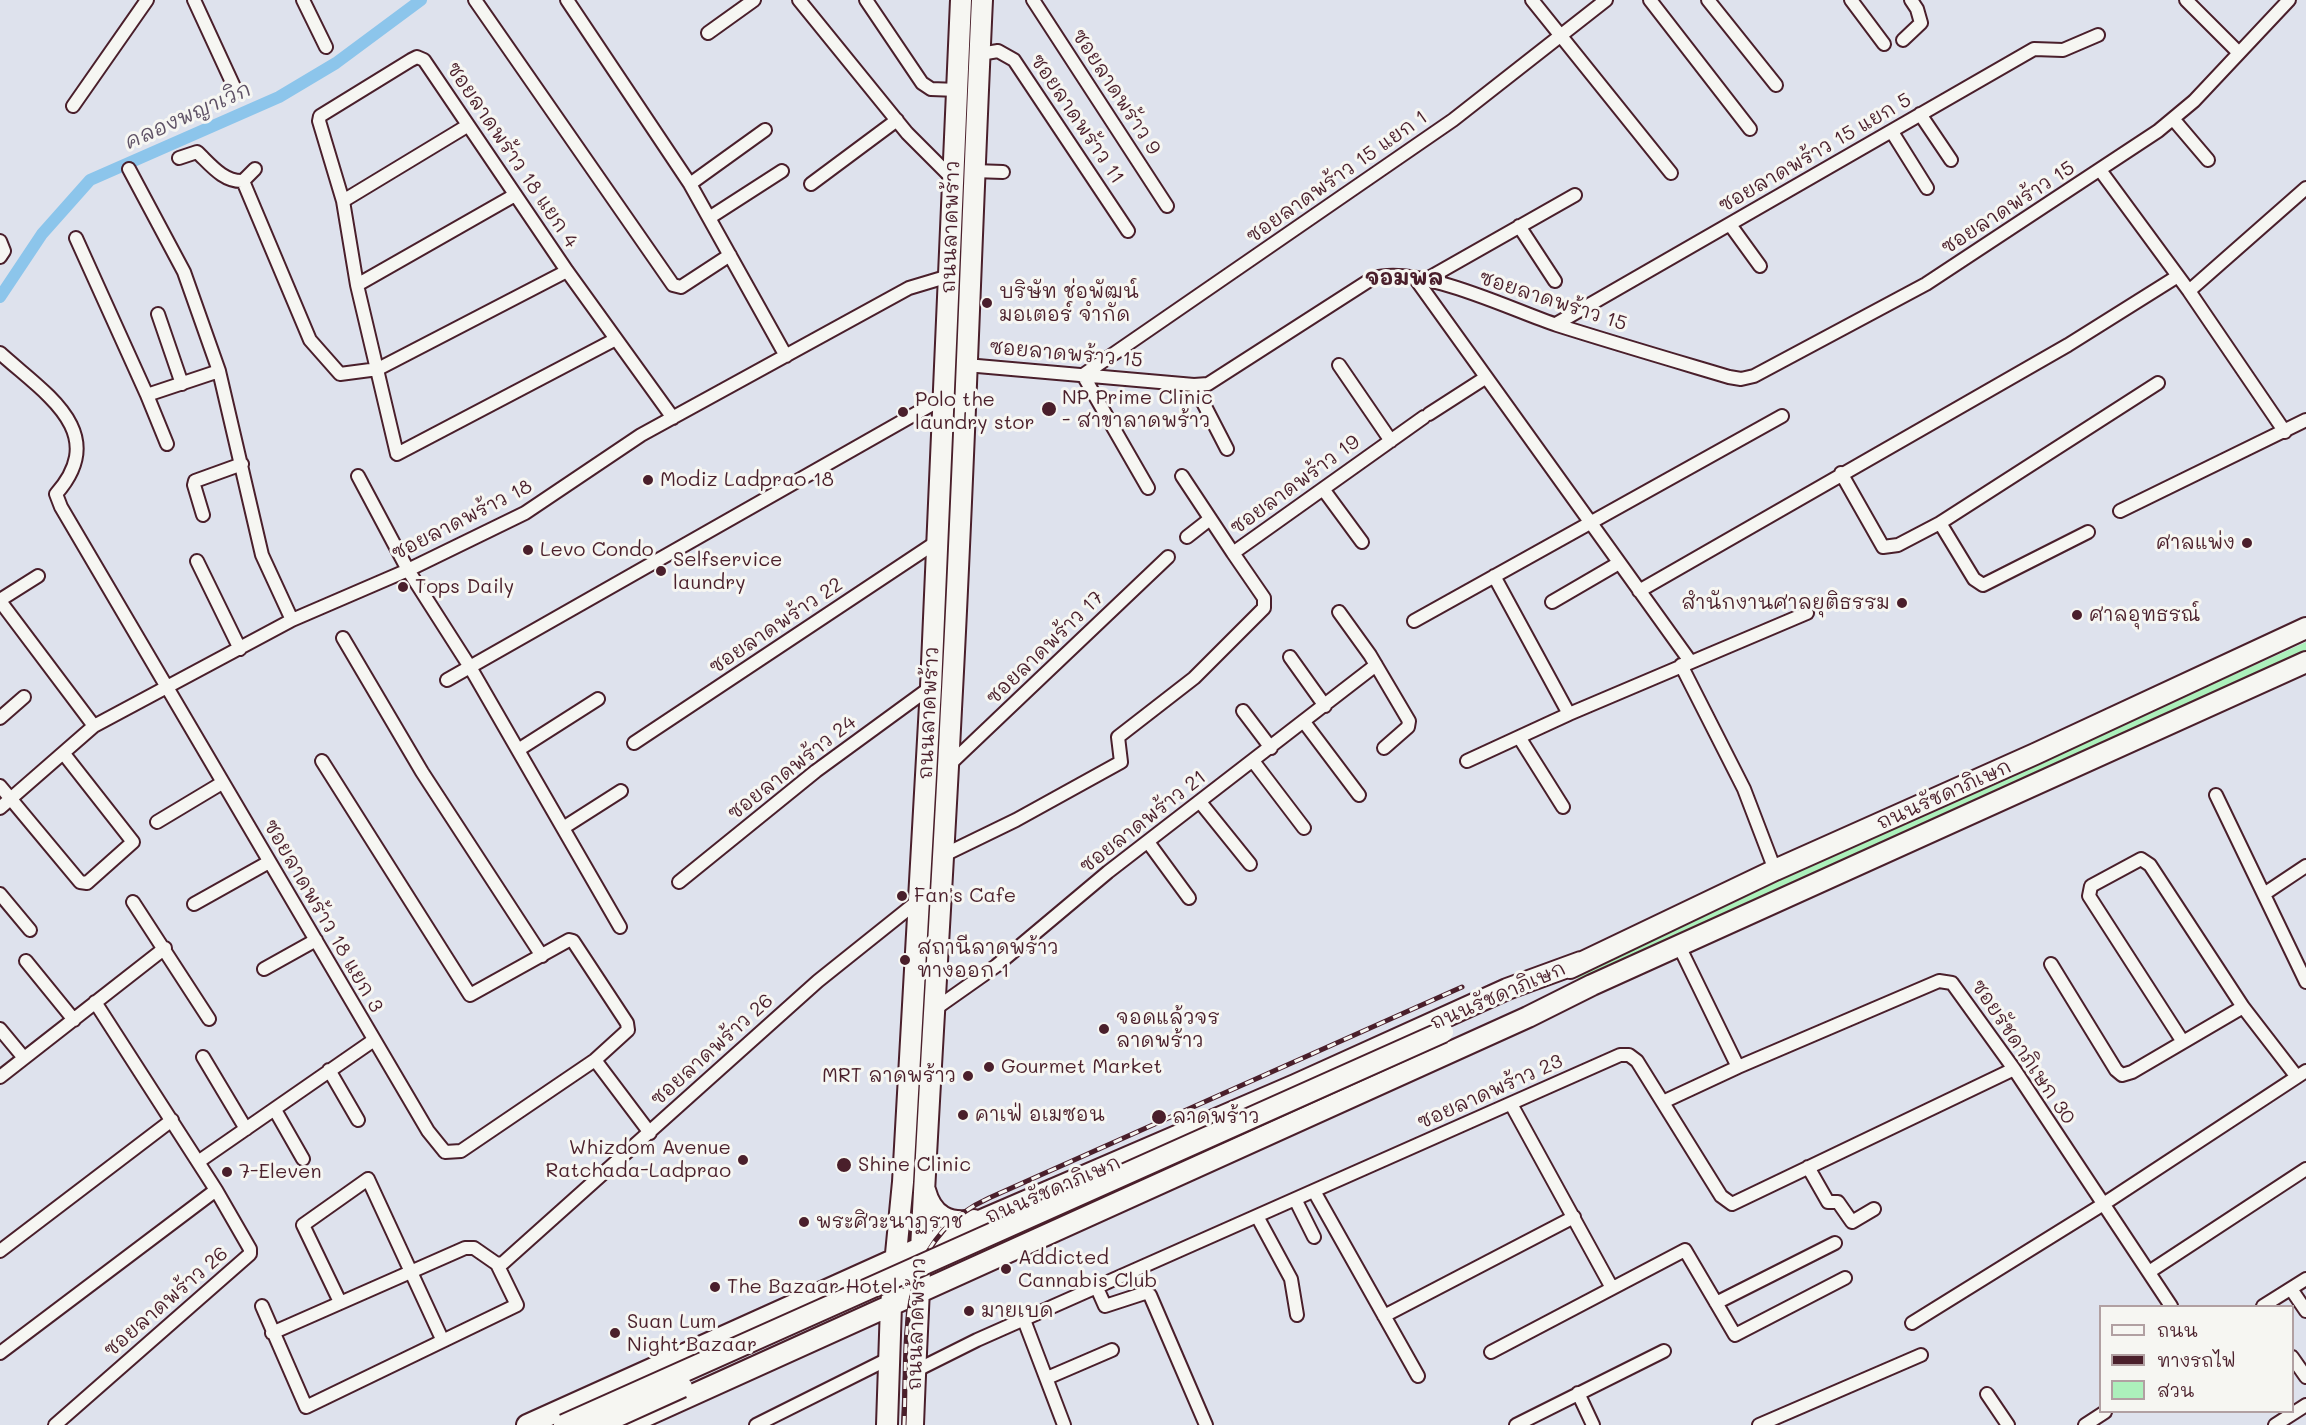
<!DOCTYPE html>
<html>
<head>
<meta charset="utf-8">
<style>
	body { margin:0 }
	#map { position:relative; width:2306px; height:1425px; overflow:hidden; background:#dee2ed; font-family:Mali,"Playpen Sans Thai",sans-serif }
	canvas { display:block }
	.legend { position:absolute; left:2099px; top:1305px; width:195px; height:108px; box-sizing:border-box; background:#f6f6f2; border:2px solid #b1a0a2; margin:0; padding:8px 10px; list-style:none; font-size:18px; color:#4a1f2b }
	.legend li { display:flex; align-items:center; gap:12px; height:30px }
	.legend b { width:30px; border:2px solid #b1a0a2 }
</style>
</head>
<body>
<div id="map">
<canvas width="2306" height="1425"></canvas>
<ul class="legend">
<li><b style="height:8px;background:#f6f6f2"></b>ถนน</li>
<li><b style="height:8px;background:#4a1f2b"></b>ทางรถไฟ</li>
<li><b style="height:16px;background:#acf0bb"></b>สวน</li>
</ul>
</div>
<script>
const context = document.querySelector('canvas').getContext('2d');
context.lineJoin = 'round';
function fill(path, color) {
  context.fillStyle = color;
  context.fill(path, 'evenodd');
}
function trace(path, color, width, dash) {
  context.strokeStyle = color;
  context.lineWidth = width;
  context.lineCap = dash ? 'butt' : 'round';
  context.setLineDash(dash || []);
  context.stroke(path);
}
function label(font, color, halo, rows, align = 'center') {
  context.font = font + ' Mali,"Playpen Sans Thai",sans-serif';
  context.lineWidth = 6;
  context.setLineDash([]);
  context.textBaseline = 'middle';
  context.strokeStyle = halo;
  context.fillStyle = color;
  for (const [text, x, y, turn = 0] of rows) {
    context.save();
    context.translate(x, y);
    context.rotate((+turn || 0) * Math.PI / 180);
    context.textAlign = isNaN(turn) ? turn : align;
    if (halo) context.strokeText(text, 0, 0);
    context.fillText(text, 0, 0);
    context.restore();
  }
}
fill(new Path2D(`
	M2306 642V652L1579 979 1574 977 1575 974 1675 926Z`), '#acf0bb');
trace(new Path2D(`
	M0 297 42 234 90 180 279 97 336 63 421 0`), '#8cc5eb', 12);
const street = new Path2D(`
	M194 0 236 91
	M303 0 326 47
	M475 0 673 285 681 287 730 255
	M567 0 690 184 709 218
	M799 0 907 133 953 179
	M866 0 922 83 931 89 958 90
	M1033 0 1167 206
	M1532 0 1671 173
	M1650 0 1750 129
	M1708 0 1776 85
	M1851 0 1884 44
	M2186 0 2239 53
	M708 33 754 0
	M1903 40 1921 23 1917 9 1911 0
	M980 54 998 51 1014 60 1128 231
	M73 106 147 0
	M1920 114 1951 160
	M2174 120 2208 160
	M1892 132 1927 188
	M179 158 197 152C210 164 223 182 243 181
	M129 169 184 272 219 371
	M255 169 243 181 310 340 340 374 378 369 567 271
	M2100 170 2189 291 2285 432
	M782 171 709 218 786 356
	M974 171 1003 172
	M690 184 765 130
	M811 184 897 120
	M343 201 467 126
	M1519 226 1555 281
	M1731 226 1760 266
	M76 238 147 395 219 371 262 555 292 620
	M0 241 4 251 0 257
	M1415 278 1690 661
	M1427 279 1575 195
	M357 285 515 195
	M2189 291 2306 188
	M158 314 182 384
	M1556 324 2034 49 2063 50 2098 35
	M616 339 397 454 357 285 343 201 319 121 320 116 411 60 417 57 424 60 567 271 673 418
	M0 353C44 393 111 432 56 494L61 507 428 1131 445 1152 461 1151 595 1060 628 1030 627 1023 573 941 569 940 470 995 322 761
	M966 365 1194 385 1208 384 1373 278C1422 265 1509 309 1557 325 1614 343 1672 360 1729 377L1741 379 1754 376 1926 284 2158 131 2194 101 2289 0
	M1339 365 1391 441
	M1194 385 1227 449
	M147 395 167 444
	M1429 414 1485 378
	M1841 473 1883 547 1898 545 1940 523
	M358 476 408 570 470 667 620 927
	M1182 476 1233 553
	M1148 488 1083 375 1453 120 1606 0
	M1323 489 1362 542
	M2120 511 2306 420
	M203 515 194 485 195 481 242 464
	M2088 532 1983 585 1974 579 1940 523 2158 383
	M1187 537 1210 519
	M197 561 240 649
	M1494 576 1569 714
	M1639 591 2068 345 2178 276
	M0 600 38 576
	M0 601 94 726
	M1552 602 1619 563
	M1339 612 1370 655 1409 721 1408 727 1384 748
	M1414 621 1782 416
	M343 638 422 772 542 956
	M1290 657 1325 706
	M1681 665 1744 789 1775 870
	M447 680 945 397
	M1243 711 1271 748
	M0 718 24 697
	M1304 722 1359 795
	M1519 737 1563 807
	M634 743 938 541
	M518 750 598 699
	M1253 761 1304 828
	M1467 761 1569 714 1807 613
	M948 766 1168 557
	M0 786 80 882 87 883 133 842 64 754
	M2216 795 2306 982
	M1200 802 1250 864
	M0 808 94 726 292 620 408 570 525 513 641 435 909 288 949 276
	M157 822 222 783
	M563 828 621 791
	M1148 842 1189 898
	M944 855 1016 820 1121 762 1118 737 1194 678 1264 608V598L1233 553 1424 417
	M679 882 816 771 931 687
	M0 894 30 930
	M2264 894 2306 866
	M133 902 209 1019
	M194 904 269 862
	M1679 946 1738 1067 1939 981 1952 983 2014 1069 2171 1306
	M26 961 74 1020
	M2051 964 2116 1070 2122 1075 2132 1072 2243 1007
	M264 969 316 940
	M935 1009 996 966 1108 872 1376 665
	M0 1029 24 1058
	M2183 1042 2089 896 2091 886 2141 859 2150 865 2243 1007 2297 1077
	M203 1057 246 1129
	M595 1060 650 1133
	M329 1070 358 1120
	M0 1077 165 948
	M1665 1101 1738 1067
	M1511 1104 1612 1288
	M275 1110 303 1159
	M198 1162 374 1040
	M1808 1167 1828 1202H1838L1852 1222 1874 1209
	M1315 1193 1418 1376
	M1296 1201 1314 1237
	M1258 1218 1291 1279 1297 1315
	M0 1251 172 1120
	M2149 1272 2306 1169
	M1097 1288 1105 1306 1145 1293 1150 1295 1206 1425
	M2291 1289 2306 1311
	M340 1302 303 1225 368 1179 442 1339
	M1716 1303 1835 1243
	M262 1306 306 1407 517 1305 497 1264
	M2263 1306 2306 1279
	M1384 1316 1574 1217
	M1024 1320 1064 1425
	M1912 1323 2102 1205 2306 1071
	M272 1333 465 1248H474L497 1264 503 1263 818 981 918 901
	M1491 1352 1685 1250 1735 1335 1845 1278
	M0 1353 216 1190
	M2292 1357 2306 1377
	M915 1371 977 1340 1620 1055H1629L1637 1061 1721 1196 1732 1204 2014 1069
	M1047 1378 1112 1350
	M1578 1393 1593 1425
	M1987 1394 2008 1425
	M55 1425 250 1254V1249L216 1190 95 1002
	M756 1425 890 1358
	M1516 1425 1664 1351
	M1759 1425 1921 1355
	M2085 1425 2105 1412
	M2275 1425 2306 1405`);
const primary = new Path2D(`
	M1570 968 1775 870 2035 754 2306 628
	M925 1190C932 1216 949 1225 974 1220
	M527 1425 984 1219 1295 1085 1507 989 1581 962
	M626 1425 1528 1017 1592 985 2306 662
	M887 1425 891 1305 903 1182 931 687 961 0
	M913 1425C922 1186 939 948 951 709 964 473 971 236 982 0`);
trace(street, '#4a1f2b', 16);
trace(primary, '#4a1f2b', 24);
trace(street, '#f6f6f2', 12);
trace(primary, '#f6f6f2', 20);
const rail = new Path2D(`
	M904 1425C908 1336 893 1242 989 1198L1462 987`);
trace(rail, '#4a1f2b', 5);
trace(rail, '#f6f6f2', 3, [9]);
const primaryBridge = new Path2D(`
	M564 1425 1443 1032
	M598 1425 682 1387`);
trace(primaryBridge, '#4a1f2b', 24, []);
trace(primaryBridge, '#f6f6f2', 20);
for (const [x, y, r, color] of [
	[987,303,6,"#4a1f2b"],
	[1049,409,8,"#4a1f2b"],
	[903,412,6,"#4a1f2b"],
	[648,480,6,"#4a1f2b"],
	[2247,543,6,"#4a1f2b"],
	[528,550,6,"#4a1f2b"],
	[661,571,6,"#4a1f2b"],
	[403,587,6,"#4a1f2b"],
	[1902,603,6,"#4a1f2b"],
	[2077,615,6,"#4a1f2b"],
	[902,896,6,"#4a1f2b"],
	[905,960,6,"#4a1f2b"],
	[1104,1029,6,"#4a1f2b"],
	[989,1067,6,"#4a1f2b"],
	[968,1076,6,"#4a1f2b"],
	[963,1115,6,"#4a1f2b"],
	[1159,1117,8,"#4a1f2b"],
	[743,1160,6,"#4a1f2b"],
	[844,1165,8,"#4a1f2b"],
	[227,1172,6,"#4a1f2b"],
	[804,1222,6,"#4a1f2b"],
	[1006,1269,6,"#4a1f2b"],
	[715,1287,6,"#4a1f2b"],
	[969,1311,6,"#4a1f2b"],
	[615,1333,6,"#4a1f2b"]
]) {
  const dot = new Path2D();
  dot.arc(x, y, r, 0, 2 * Math.PI);
  context.fillStyle = color;
  context.fill(dot);
  trace(dot, '#f6f6f2', 2);
}
label('20px', '#4a1f2b', '#f6f6f2', [
	["ซอยลาดพร้าว 9",1116,92,57],
	["ซอยลาดพร้าว 11",1077,119,56],
	["ซอยลาดพร้าว 15 แยก 5",1815,153,-30],
	["ซอยลาดพร้าว 18 แยก 4",512,155,56],
	["ซอยลาดพร้าว 15 แยก 1",1337,177,-35],
	["ซอยลาดพร้าว 15",2008,208,-33],
	["ถนนลาดพร้าว",951,227,-88],
	["ซอยลาดพร้าว 15",1553,301,18],
	["ซอยลาดพร้าว 15",1066,354,5],
	["ซอยลาดพร้าว 19",1295,485,-36],
	["ซอยลาดพร้าว 18",462,520,-27],
	["ซอยลาดพร้าว 22",776,626,-34],
	["ซอยลาดพร้าว 17",1045,648,-44],
	["ถนนลาดพร้าว",929,713,-87],
	["ซอยลาดพร้าว 24",792,768,-38],
	["ถนนรัชดาภิเษก",1944,795,-24],
	["ซอยลาดพร้าว 21",1143,822,-38],
	["ซอยลาดพร้าว 18 แยก 3",323,916,60],
	["ถนนรัชดาภิเษก",1498,996,-23],
	["ซอยลาดพร้าว 26",712,1050,-42],
	["ซอยรัชดาภิเษก 30",2023,1052,56],
	["ซอยลาดพร้าว 23",1490,1092,-24],
	["ถนนรัชดาภิเษก",1053,1190,-23],
	["ซอยลาดพร้าว 26",166,1302,-41],
	["ถนนลาดพร้าว",917,1324,-88]
]);
label('20px', '#4a1f2b', '#f6f6f2', [
	["บริษัท ช่อพัฒน์",999,292],
	["มอเตอร์ จำกัด",999,315],
	["NP Prime Clinic",1062,398],
	["- สาขาลาดพร้าว",1062,421],
	["Polo the",915,400],
	["laundry stor",915,423],
	["Modiz Ladprao 18",660,480],
	["ศาลแพ่ง",2235,543,"right"],
	["Levo Condo",540,550],
	["Selfservice",673,560],
	["laundry",673,583],
	["Tops Daily",415,587],
	["สำนักงานศาลยุติธรรม",1890,603,"right"],
	["ศาลอุทธรณ์",2089,615],
	["Fan's Cafe",914,896],
	["สถานีลาดพร้าว",917,948],
	["ทางออก 1",917,971],
	["จอดแล้วจร",1116,1018],
	["ลาดพร้าว",1116,1041],
	["Gourmet Market",1001,1067],
	["MRT ลาดพร้าว",956,1076,"right"],
	["คาเฟ่ อเมซอน",975,1115],
	["ลาดพร้าว",1172,1117],
	["Whizdom Avenue",731,1148,"right"],
	["Ratchada-Ladprao",731,1171,"right"],
	["Shine Clinic",858,1165],
	["7-Eleven",239,1172],
	["พระศิวะนาฏราช",816,1222],
	["Addicted",1018,1258],
	["Cannabis Club",1018,1281],
	["The Bazaar Hotel",727,1287],
	["มายเบด",981,1311],
	["Suan Lum",627,1322],
	["Night Bazaar",627,1345]
], 'left');
label('italic 21px', '#5e5165', '#f6f6f2', [
	["คลองพญาเวิก",188,116,-24]
]);
label('bold 22px', '#4a1f2b', '#f6f6f2', [
	["จอมพล",1404,278]
]);
</script>
</body>
</html>
